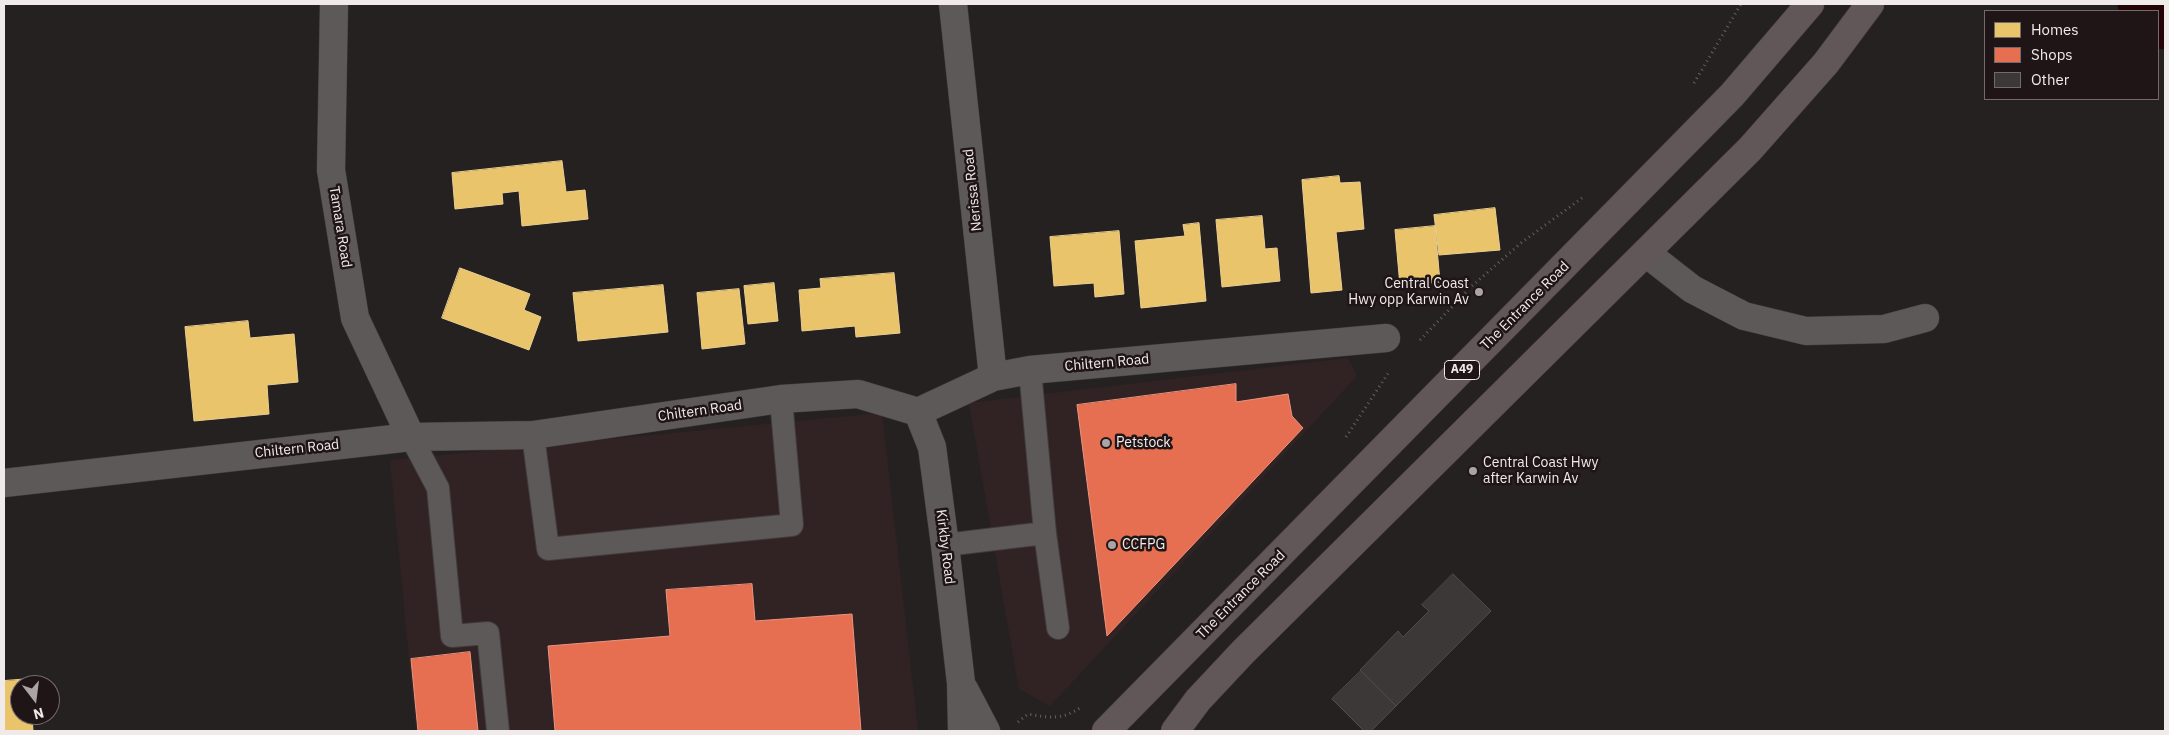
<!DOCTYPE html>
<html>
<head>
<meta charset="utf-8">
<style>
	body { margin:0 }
	#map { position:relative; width:2169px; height:735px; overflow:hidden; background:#262121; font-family:"IBM Plex Sans",sans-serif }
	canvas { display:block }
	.frame { position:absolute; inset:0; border:5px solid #f1eaeb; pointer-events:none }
	.legend { position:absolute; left:1984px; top:10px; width:175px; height:90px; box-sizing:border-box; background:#1f1516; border:1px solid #736a6b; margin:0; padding:6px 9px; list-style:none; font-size:15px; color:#f1eaeb }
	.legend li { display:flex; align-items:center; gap:10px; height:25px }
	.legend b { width:25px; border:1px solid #736a6b }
	.north { position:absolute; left:10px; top:675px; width:50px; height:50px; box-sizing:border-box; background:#1f1516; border:1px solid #736a6b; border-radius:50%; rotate:165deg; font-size:14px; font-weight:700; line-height:20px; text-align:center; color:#f1eaeb }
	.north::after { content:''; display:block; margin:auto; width:18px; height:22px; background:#aaa4a4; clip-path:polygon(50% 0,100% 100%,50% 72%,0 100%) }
</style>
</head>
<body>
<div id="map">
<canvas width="2169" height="735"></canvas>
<div class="frame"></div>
<ul class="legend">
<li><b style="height:14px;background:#e9c46a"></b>Homes</li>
<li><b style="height:14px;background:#e76f51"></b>Shops</li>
<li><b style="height:14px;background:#3c3838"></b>Other</li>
</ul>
<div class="north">N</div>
</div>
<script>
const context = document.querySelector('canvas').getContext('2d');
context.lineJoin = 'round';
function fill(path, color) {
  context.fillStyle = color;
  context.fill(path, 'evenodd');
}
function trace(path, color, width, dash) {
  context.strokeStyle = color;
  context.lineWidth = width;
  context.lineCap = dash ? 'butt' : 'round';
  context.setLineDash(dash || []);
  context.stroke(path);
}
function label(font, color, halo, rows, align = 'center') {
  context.font = font + ' "IBM Plex Sans",sans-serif';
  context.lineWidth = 5;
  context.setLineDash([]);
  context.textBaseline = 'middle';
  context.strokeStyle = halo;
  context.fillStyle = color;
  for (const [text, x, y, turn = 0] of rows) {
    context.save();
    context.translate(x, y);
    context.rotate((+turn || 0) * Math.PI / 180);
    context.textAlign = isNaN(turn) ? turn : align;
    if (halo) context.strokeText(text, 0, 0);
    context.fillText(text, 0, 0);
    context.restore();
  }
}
fill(new Path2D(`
	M1348 358 1357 376 1050 706 1019 689 969 403Z
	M882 413 918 731H416L390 460Z`), '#312323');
const homes = new Path2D(`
	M562 161 566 192 585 190 588 219 522 226 519 191 502 193 503 204 455 209 452 173Z
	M1339 176 1340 183 1360 182 1364 229 1336 232 1342 290 1311 293 1302 180Z
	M1495 208 1500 250 1439 255 1434 215Z
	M1262 216 1265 249 1277 248 1280 281 1222 287 1216 220Z
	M1199 223 1206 301 1141 308 1135 241 1185 236 1183 225Z
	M1435 226 1440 282 1400 286 1395 230Z
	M1119 231 1124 294 1095 297 1094 283 1054 286 1050 237Z
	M460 268 530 294 524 310 541 317 529 350 442 318Z
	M894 273 900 333 856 337 855 326 802 331 799 290 821 288 820 279Z
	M774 283 778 321 748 324 744 286Z
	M663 285 668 332 578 341 573 293Z
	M739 289 745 344 702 349 697 293Z
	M248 321 250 338 294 334 298 382 267 385 269 414 194 421 185 327Z
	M29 679 30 685H20V715H32L33 731H4V681Z`);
fill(homes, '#e9c46a');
trace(homes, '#ebcf91', 1);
const shops = new Path2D(`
	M1236 384V402L1288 394 1292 416 1303 428 1107 636 1077 405Z
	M752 584 755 621 852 614 861 731H555L548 646 670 636 666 590Z
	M470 652 478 731H418L411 659Z`);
fill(shops, '#e76f51');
trace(shops, '#ea947f', 1);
trace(new Path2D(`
	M2150 4 2165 17`), '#240307', 65);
const building = new Path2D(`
	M1453 574 1491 611 1396 706 1360 670 1398 631 1403 637 1429 611 1422 605Z
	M1361 671 1396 706 1371 731H1364L1332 699Z`);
fill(building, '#3c3838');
trace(building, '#524d4d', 1);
const lane = new Path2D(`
	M1030 370 1045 533 1058 628
	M533 435 548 549 792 525 781 399
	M411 437 438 488 452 636 488 633 498 731
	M945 545 1045 533`);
const street = new Path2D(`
	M334 4 331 170 355 318 411 437
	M953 4 993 377
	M1646 253 1692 289 1744 316 1806 331 1884 329 1925 318
	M918 412 932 447 945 545 961 683 962 731
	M4 483 411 437 533 435 781 399 858 394 918 412 993 377 1030 370 1386 338
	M964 689 986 731`);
const highway = new Path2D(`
	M1106 731 1732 95 1810 4
	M1175 731 1198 700 1243 652 1750 149 1826 63 1870 4`);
trace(lane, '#403b3c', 24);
trace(street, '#403b3c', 29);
trace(highway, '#403b3c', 29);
trace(new Path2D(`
	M1694 83 1741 4
	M1420 340 1472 286 1521 243 1582 198
	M1346 437 1389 372
	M1018 722 1028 714C1049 718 1063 720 1081 707`), '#646161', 3, [1, 4]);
trace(lane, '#5d5959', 22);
trace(street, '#5d5959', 28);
trace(highway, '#625758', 28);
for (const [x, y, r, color] of [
	[1479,292,5,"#aaa4a4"],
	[1106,443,5,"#aaa4a4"],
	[1473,471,5,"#aaa4a4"],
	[1112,545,5,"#aaa4a4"]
]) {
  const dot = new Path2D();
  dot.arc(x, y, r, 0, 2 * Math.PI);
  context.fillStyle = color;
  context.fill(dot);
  trace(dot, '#1f1516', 2);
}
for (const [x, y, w] of [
	[1462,370,35]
]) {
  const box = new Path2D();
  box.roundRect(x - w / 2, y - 9.5, w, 19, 4);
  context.fillStyle = '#1f1516';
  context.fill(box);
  trace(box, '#f1eaeb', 1);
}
label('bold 12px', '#f1eaeb', null, [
	["A49",1462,370]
]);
label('14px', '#f1eaeb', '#1f1516', [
	["Nerissa Road",973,190,-96],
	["Tamara Road",340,227,81],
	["The Entrance Road",1525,306,-45],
	["Chiltern Road",1107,363,-5],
	["Chiltern Road",700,411,-8],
	["Chiltern Road",297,449,-6],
	["Kirkby Road",945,547,83],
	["The Entrance Road",1241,595,-45]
]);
label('14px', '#f1eaeb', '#1f1516', [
	["Central Coast",1469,284,"right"],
	["Hwy opp Karwin Av",1469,300,"right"],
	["Petstock",1116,443],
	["Central Coast Hwy",1483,463],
	["after Karwin Av",1483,479],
	["CCFPG",1122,545]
], 'left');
</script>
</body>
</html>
